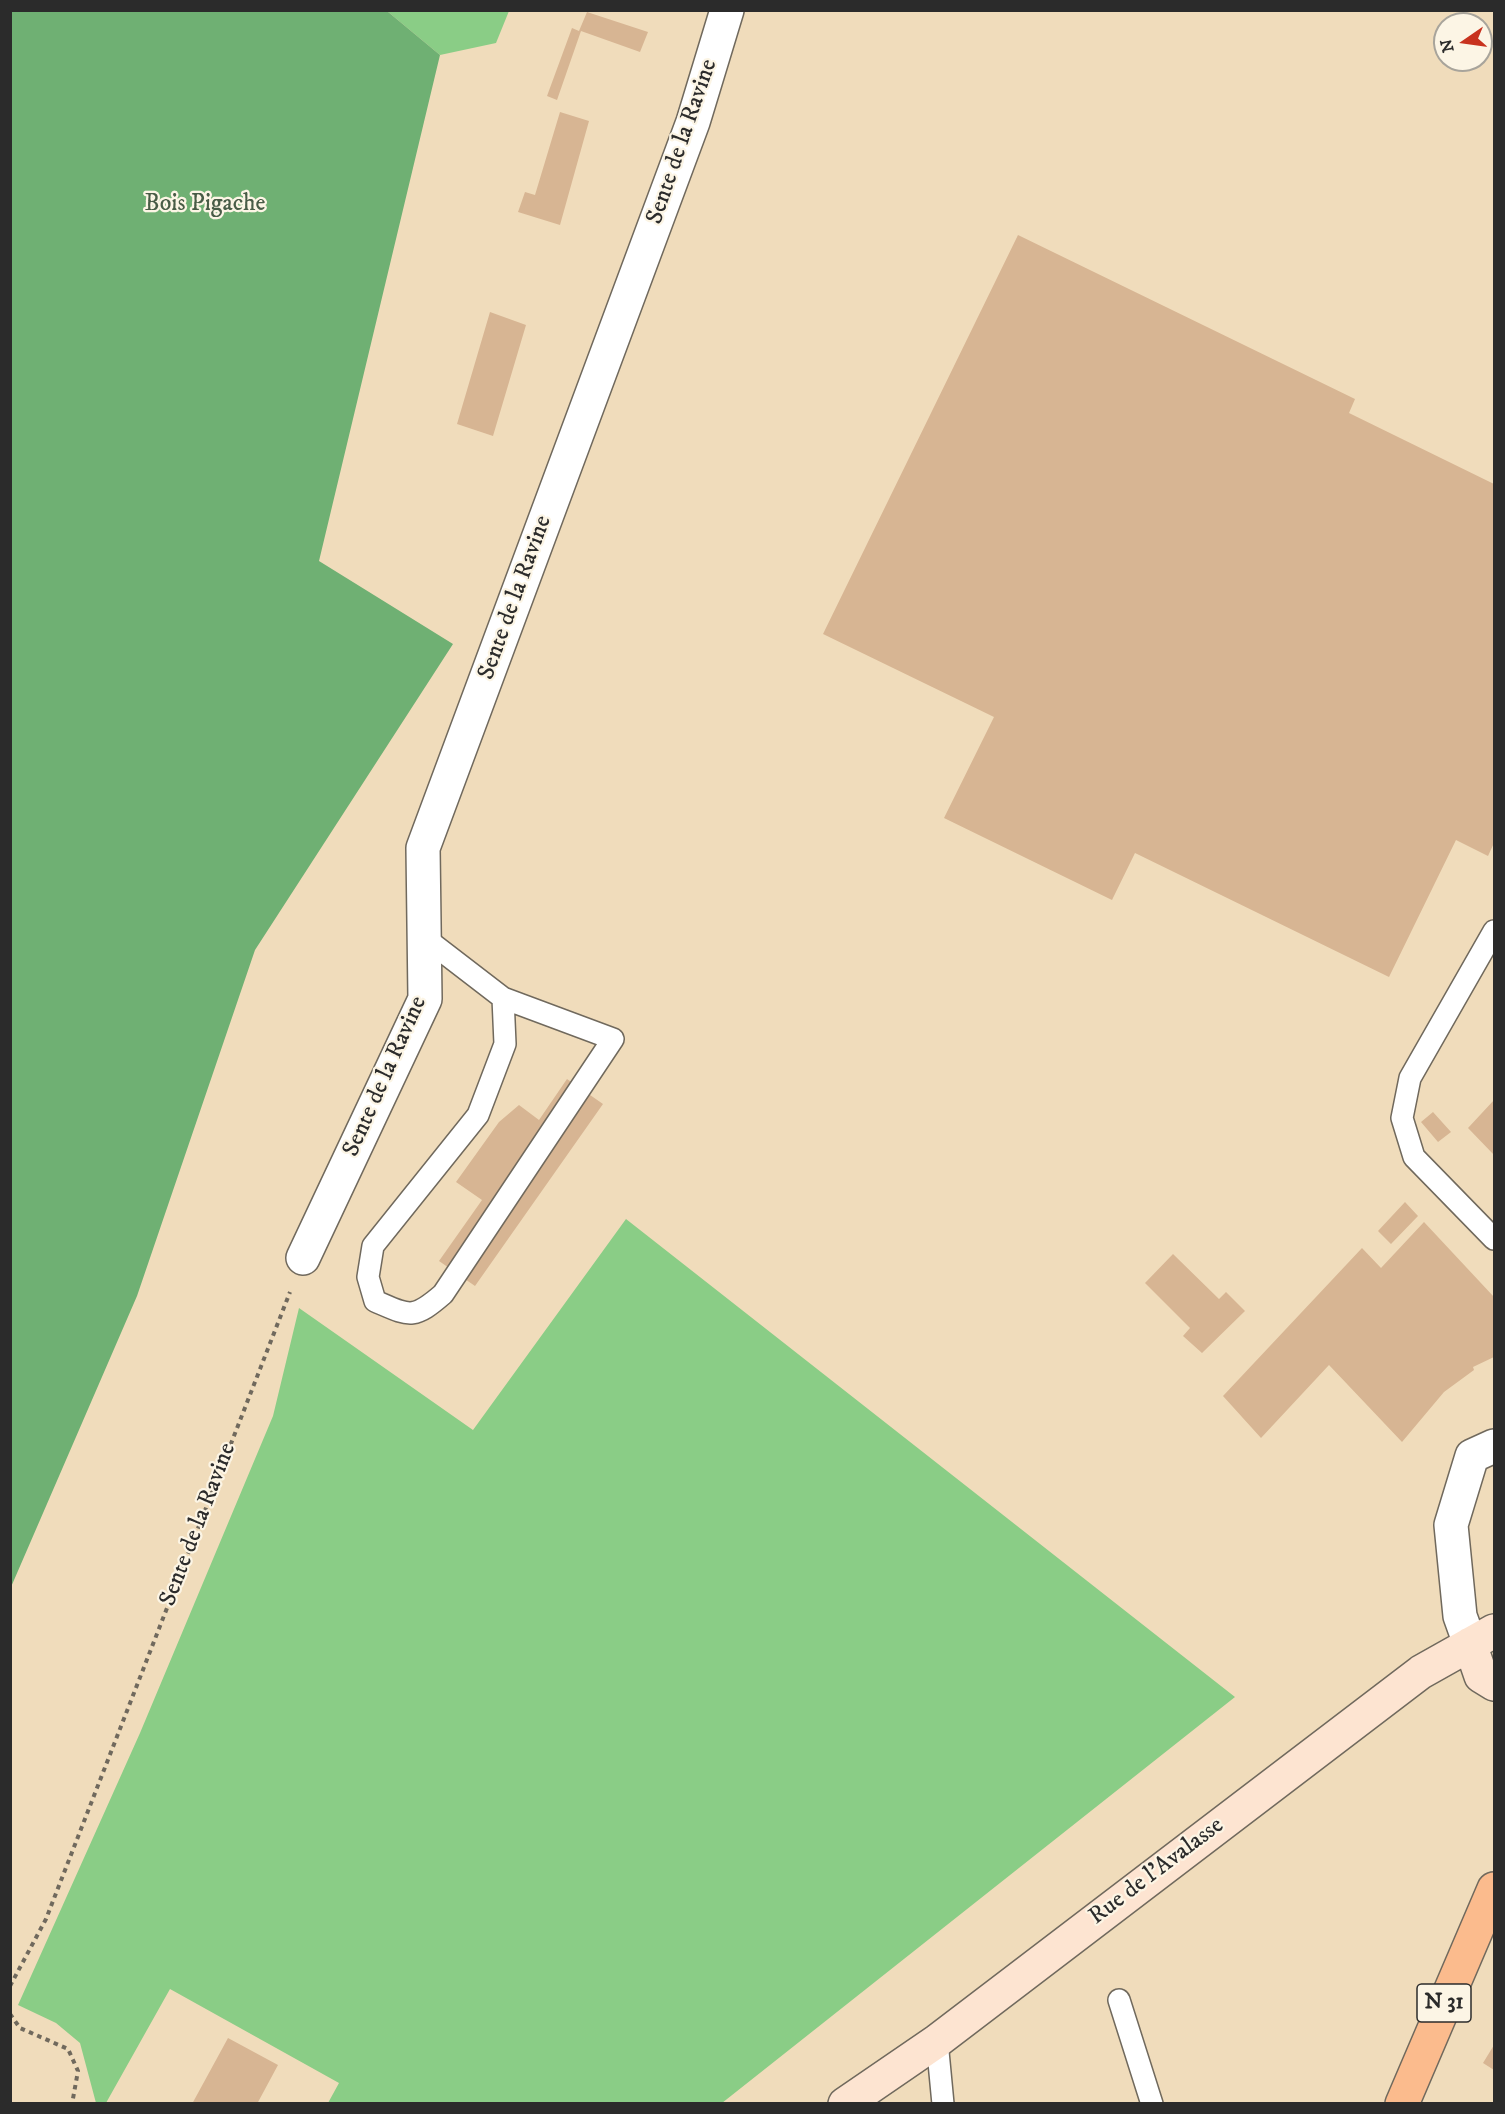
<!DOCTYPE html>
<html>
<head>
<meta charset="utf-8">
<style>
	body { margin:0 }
	#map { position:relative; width:1505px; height:2114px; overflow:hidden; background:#f0dcbb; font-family:"IM FELL DW Pica",serif }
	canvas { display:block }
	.frame { position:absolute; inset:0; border:12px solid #2b2b2b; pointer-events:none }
	.north { position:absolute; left:1433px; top:12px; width:60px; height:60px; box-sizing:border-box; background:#fcf5e5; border:2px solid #a8a49b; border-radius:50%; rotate:257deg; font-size:16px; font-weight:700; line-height:24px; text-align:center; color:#2b2b2b }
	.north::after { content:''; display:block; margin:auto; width:21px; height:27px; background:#c8321e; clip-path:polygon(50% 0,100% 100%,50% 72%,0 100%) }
</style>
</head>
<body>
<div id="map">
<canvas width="1505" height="2114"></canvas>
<div class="frame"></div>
<div class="north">N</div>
</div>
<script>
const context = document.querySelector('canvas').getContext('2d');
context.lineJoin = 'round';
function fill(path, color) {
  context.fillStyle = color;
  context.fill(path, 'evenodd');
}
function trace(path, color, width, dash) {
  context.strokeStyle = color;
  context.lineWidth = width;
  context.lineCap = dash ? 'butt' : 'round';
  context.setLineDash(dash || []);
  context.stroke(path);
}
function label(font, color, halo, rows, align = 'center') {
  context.font = font + ' "IM FELL DW Pica",serif';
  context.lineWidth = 4.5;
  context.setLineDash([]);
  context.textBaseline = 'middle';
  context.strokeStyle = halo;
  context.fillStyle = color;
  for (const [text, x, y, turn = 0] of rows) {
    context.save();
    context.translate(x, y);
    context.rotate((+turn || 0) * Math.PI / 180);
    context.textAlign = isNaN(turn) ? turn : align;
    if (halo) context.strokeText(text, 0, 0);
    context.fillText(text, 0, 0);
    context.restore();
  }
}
fill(new Path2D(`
	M387 11H509L496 43 440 55Z
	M626 1219 1235 1697 722 2103H328L339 2083 170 1989 106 2103H96L80 2043 56 2023 18 2005 140 1733 273 1416 299 1308 473 1430Z`), '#8acd86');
fill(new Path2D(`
	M11 10 387 11 440 55 319 561 453 644 255 950 137 1296 11 1587Z`), '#6fb073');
fill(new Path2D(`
	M587 12 648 32 640 52 581 31 557 100 547 96 572 28 579 31Z
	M560 112 589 121 560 225 518 212 525 192 535 195Z
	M1018 235 1355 399 1349 413 1494 484V843L1488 856 1456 840 1389 977 1135 853 1112 900 944 818 994 717 823 634Z
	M490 312 526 325 493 436 457 424Z
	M567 1079 603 1104 475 1286 439 1261 482 1200 456 1182 499 1122 519 1105 539 1120Z
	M1494 1100V1155L1468 1128Z
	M1433 1112 1451 1132 1438 1142 1421 1122Z
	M1405 1202 1418 1216 1391 1244 1378 1231Z
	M1424 1222 1494 1297V1357L1473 1367 1474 1370 1444 1392 1402 1442 1329 1365 1261 1438 1223 1396 1362 1248 1381 1268Z
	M1173 1254 1219 1299 1226 1292 1245 1311 1202 1353 1183 1336 1190 1328 1145 1283Z
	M228 2038 278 2065 257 2104H192Z
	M1494 2045V2070L1483 2063Z`), '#d7b593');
const lane = new Path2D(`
	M1494 931 1410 1078 1402 1118 1414 1157 1494 1239
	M425 938 503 998 505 1044 478 1115 373 1246 368 1277 375 1301C410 1316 413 1320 443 1294L613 1039 503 998
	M1119 2000 1152 2104
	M937 2041 943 2104`);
const street = new Path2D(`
	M303 1258 425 999 423 848 693 122 727 10
	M1470 1644 1460 1616 1451 1525 1472 1456 1494 1446`);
const secondary = new Path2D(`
	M1470 1644 1481 1676 1494 1684
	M845 2104 937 2041 1421 1672 1494 1631`);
const primary = new Path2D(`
	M1402 2104 1494 1889`);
trace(lane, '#70695d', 24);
trace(street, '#70695d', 36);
trace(secondary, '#70695d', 36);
trace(primary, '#70695d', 36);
trace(new Path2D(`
	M10 1986 46 1919 290 1292
	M10 2014 20 2028 68 2049 78 2071 72 2104`), '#70695d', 4, [4.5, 4.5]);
trace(lane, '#fff', 21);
trace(street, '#fff', 33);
trace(secondary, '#fde4d1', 33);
trace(primary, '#fbbb8d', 33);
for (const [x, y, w] of [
	[1444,2003,54]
]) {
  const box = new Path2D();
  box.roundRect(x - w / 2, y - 19, w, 38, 4.5);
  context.fillStyle = '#fcf5e5';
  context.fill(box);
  trace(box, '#2b2b2b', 1.5);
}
label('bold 22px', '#2b2b2b', null, [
	["N 31",1444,2003]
]);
label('24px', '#2b2b2b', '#fcf5e5', [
	["Sente de la Ravine",683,142,-71],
	["Sente de la Ravine",516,598,-70],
	["Sente de la Ravine",386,1077,-66],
	["Sente de la Ravine",199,1525,-69],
	["Rue de l'Avalasse",1157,1872,-37]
]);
label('24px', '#485c46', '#fcf5e5', [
	["Bois Pigache",205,205]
]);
</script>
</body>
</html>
